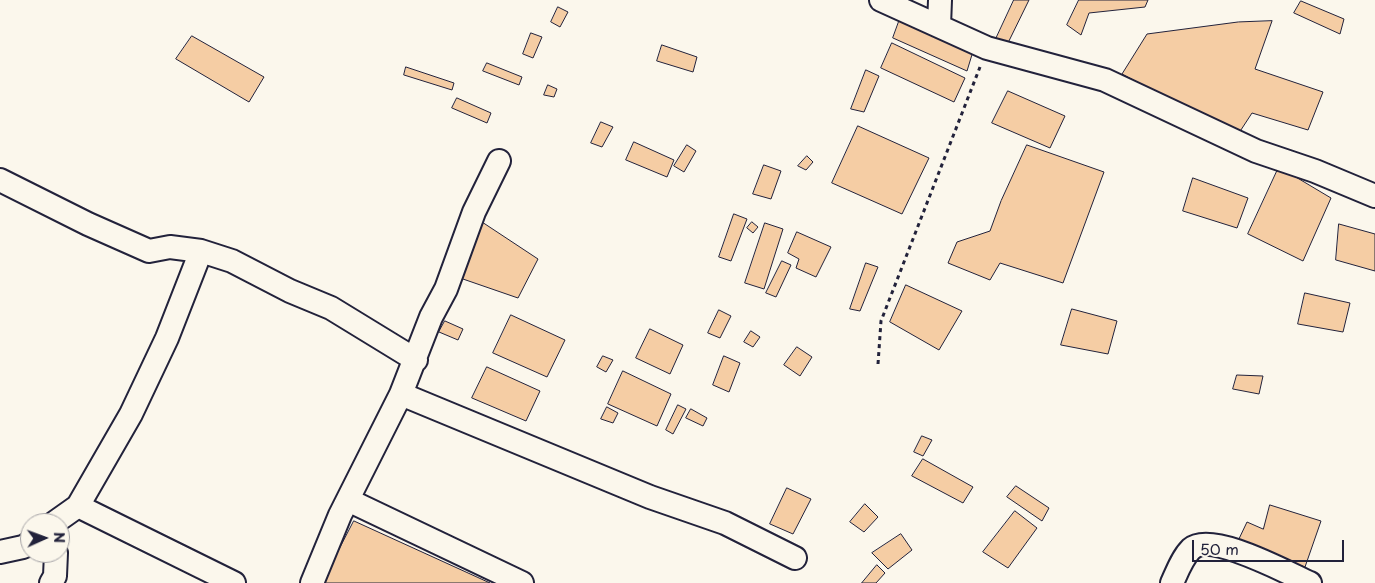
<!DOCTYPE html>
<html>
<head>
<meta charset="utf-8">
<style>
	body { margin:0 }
	#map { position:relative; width:1375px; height:583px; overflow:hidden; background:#fbf7ec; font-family:"Playpen Sans",sans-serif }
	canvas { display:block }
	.north { position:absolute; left:20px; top:513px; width:50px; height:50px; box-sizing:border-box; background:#fbf7ec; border:1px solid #a4a2a5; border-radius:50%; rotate:88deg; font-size:14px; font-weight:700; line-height:20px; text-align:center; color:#22223b }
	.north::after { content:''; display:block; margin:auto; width:18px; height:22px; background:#22223b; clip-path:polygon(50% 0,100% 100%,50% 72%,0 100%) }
	.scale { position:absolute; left:1192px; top:540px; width:152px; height:22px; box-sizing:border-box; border:2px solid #22223b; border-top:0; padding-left:6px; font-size:15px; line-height:18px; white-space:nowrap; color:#22223b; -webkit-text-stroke:4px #fbf7ec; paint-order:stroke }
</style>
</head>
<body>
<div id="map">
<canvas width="1375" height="583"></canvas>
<div class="north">N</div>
<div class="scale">50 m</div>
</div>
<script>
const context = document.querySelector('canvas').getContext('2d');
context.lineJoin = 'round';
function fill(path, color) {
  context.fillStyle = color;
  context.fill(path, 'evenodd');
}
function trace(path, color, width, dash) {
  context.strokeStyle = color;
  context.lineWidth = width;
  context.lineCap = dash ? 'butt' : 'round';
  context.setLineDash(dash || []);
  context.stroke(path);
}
const building = new Path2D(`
	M1014 0H1029L1006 47 995 41Z
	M1079 0H1148L1145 7 1089 13 1081 35 1067 25Z
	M1301 1 1344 19 1340 34 1294 13Z
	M558 7 568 12 560 27 551 22Z
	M901 16 974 48 967 71 893 38Z
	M1272 21 1255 69 1323 92 1308 130 1252 113 1237 136 1122 74 1147 34 1238 22Z
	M531 33 542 37 533 58 523 54Z
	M192 36 264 77 249 102 176 59Z
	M892 43 965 78 954 102 881 68Z
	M662 45 697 57 693 72 657 61Z
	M487 63 522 77 519 85 483 71Z
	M406 67 454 83 452 90 404 75Z
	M866 70 879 76 864 112 851 109Z
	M548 85 557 89 554 97 544 95Z
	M1008 91 1065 116 1050 148 992 123Z
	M457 98 491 113 487 123 452 108Z
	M601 122 613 127 602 147 591 143Z
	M858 126 929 158 902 214 832 183Z
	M634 142 674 160 667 177 626 160Z
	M687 145 696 151 684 172 674 166Z
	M1027 145 1104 172 1063 283 1000 263 990 280 948 263 957 242 990 231 1001 201Z
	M807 156 813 162 806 170 798 166Z
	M764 165 781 171 771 199 753 194Z
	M1279 167 1331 198 1303 261 1248 234Z
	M1193 178 1248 198 1237 228 1183 211Z
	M734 214 747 219 731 261 719 257Z
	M482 222 538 259 518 298 460 278Z
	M752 222 758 227 753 233 747 228Z
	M765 223 783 229 764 289 745 283Z
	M1339 224 1375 234V271L1336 260Z
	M797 232 831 247 816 277 796 268 799 259 788 253Z
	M782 261 791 265 776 297 766 293Z
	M866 263 878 267 860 311 850 309Z
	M906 285 962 311 939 350 890 322Z
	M1305 293 1350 303 1343 332 1298 324Z
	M1072 309 1117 321 1108 354 1061 345Z
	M719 310 731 316 720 338 708 333Z
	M511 315 565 340 547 377 493 353Z
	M445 321 463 329 458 340 439 332Z
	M650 329 683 345 670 374 636 358Z
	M751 331 760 337 753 347 744 342Z
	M797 347 812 357 800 376 784 365Z
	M603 356 613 360 606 372 597 367Z
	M724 356 740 363 729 392 713 385Z
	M487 367 540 391 526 421 472 398Z
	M623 371 671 394 657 426 608 404Z
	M1237 375 1263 376 1259 394 1233 389Z
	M678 405 686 409 673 434 666 430Z
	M607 407 618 413 613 423 601 419Z
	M691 409 707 418 703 426 686 418Z
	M922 436 932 440 923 456 914 452Z
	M923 459 973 487 963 503 912 476Z
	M1016 486 1049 508 1042 521 1007 497Z
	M787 488 811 499 793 534 770 524Z
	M865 504 878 517 864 532 850 522Z
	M1270 505 1321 521 1305 567 1237 543 1247 522 1263 529Z
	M1015 511 1037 528 1008 568 983 552Z
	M354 521 490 583H322Z
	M901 534 912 550 888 569 872 553Z
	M877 565 885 573 876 583H862Z`);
fill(building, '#f5cda4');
trace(building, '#22223b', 1);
const street = new Path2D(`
	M881 0 987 48 1105 80 1256 151 1315 171 1375 196
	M939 26 940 0
	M0 180 88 224 149 251 170 247 201 251 232 261 290 291 331 308 416 360
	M401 394 650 497 725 523 795 558
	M348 500 522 583
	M78 506 234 583
	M54 523 78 506 131 414 167 338 201 251
	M0 552 23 547 30 543
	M51 583 55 576 56 553
	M312 583 340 515 401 394 431 317 446 289 474 212 499 161
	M1172 583C1177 572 1182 558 1191 549 1211 531 1287 573 1310 583`);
trace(street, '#22223b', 26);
trace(new Path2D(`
	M878 364 881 321 980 67`), '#22223b', 3, [4, 4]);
trace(street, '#fbf7ec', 22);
</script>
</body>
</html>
